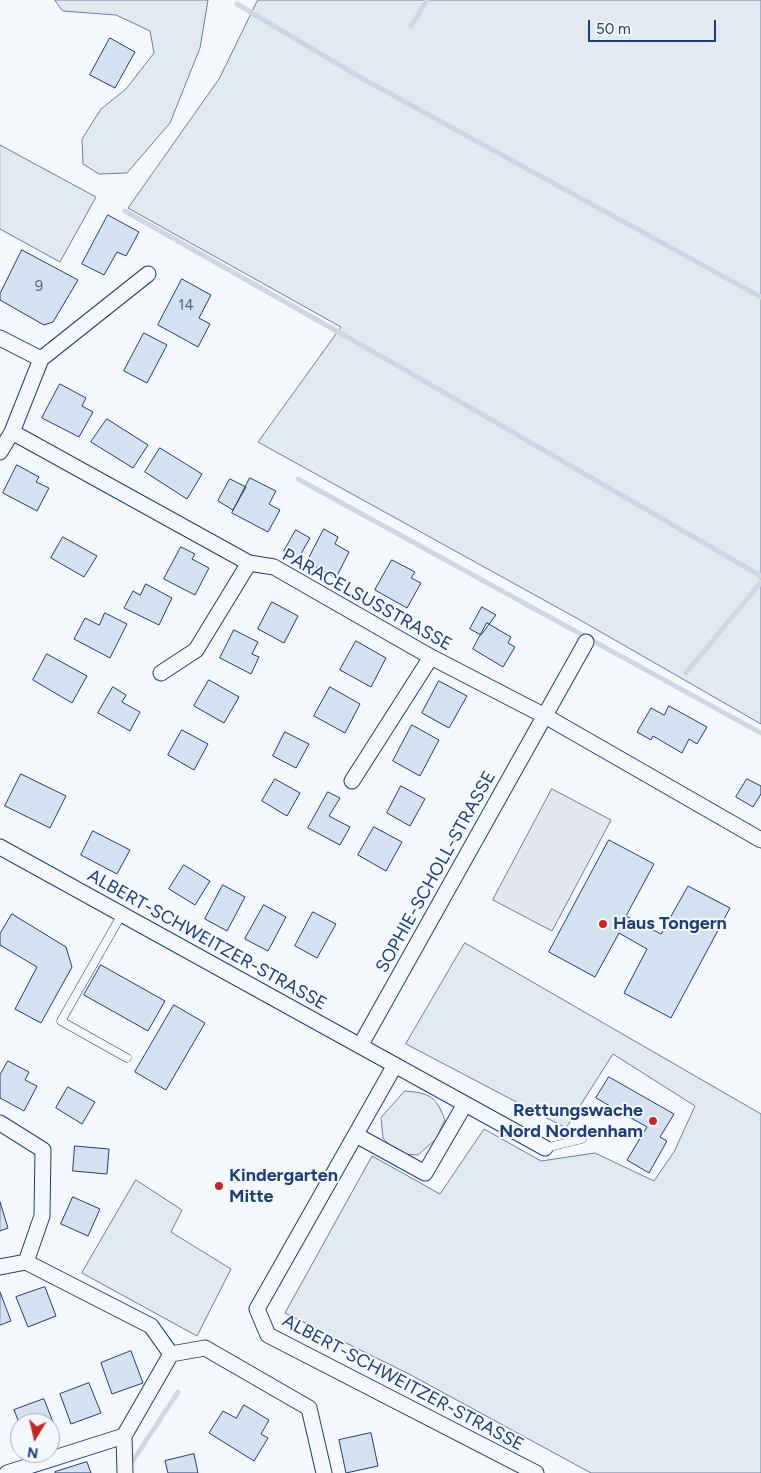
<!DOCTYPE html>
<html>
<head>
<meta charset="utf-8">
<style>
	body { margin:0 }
	#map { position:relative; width:761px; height:1473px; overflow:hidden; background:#f4f7fb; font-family:Figtree,sans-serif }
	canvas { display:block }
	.north { position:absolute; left:10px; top:1413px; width:50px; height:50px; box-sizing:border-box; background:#f4f7fb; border:1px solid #9eadc5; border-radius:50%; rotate:189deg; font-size:14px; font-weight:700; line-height:20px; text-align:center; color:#1d3f73 }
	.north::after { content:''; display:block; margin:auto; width:18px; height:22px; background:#c62828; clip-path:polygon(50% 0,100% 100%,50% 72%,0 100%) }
	.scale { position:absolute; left:588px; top:20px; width:128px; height:22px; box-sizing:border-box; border:2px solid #1d3f73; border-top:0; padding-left:6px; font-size:15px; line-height:18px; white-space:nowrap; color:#1d3f73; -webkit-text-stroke:4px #f4f7fb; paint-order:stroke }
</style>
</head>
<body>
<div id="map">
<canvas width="761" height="1473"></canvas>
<div class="north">N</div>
<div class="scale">50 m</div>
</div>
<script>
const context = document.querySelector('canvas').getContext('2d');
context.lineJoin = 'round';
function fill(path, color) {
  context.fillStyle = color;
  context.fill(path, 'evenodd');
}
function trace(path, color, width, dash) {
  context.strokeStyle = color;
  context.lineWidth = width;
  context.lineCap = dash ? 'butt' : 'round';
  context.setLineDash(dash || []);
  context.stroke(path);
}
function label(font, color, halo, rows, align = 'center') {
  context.font = font + ' Figtree,sans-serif';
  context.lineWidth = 4;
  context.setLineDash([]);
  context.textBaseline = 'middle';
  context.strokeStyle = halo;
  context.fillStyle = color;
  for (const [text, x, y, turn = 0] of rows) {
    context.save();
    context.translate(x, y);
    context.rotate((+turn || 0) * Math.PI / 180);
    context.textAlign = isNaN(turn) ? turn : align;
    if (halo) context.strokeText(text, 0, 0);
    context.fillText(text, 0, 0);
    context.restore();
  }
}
const green = new Path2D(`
	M55 0H208L200 48 170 123 127 173 99 174 83 164 82 139 101 109 126 89 154 53 150 31 116 15 63 11Z
	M258 0H761V724L580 620 258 442 341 327 128 208 219 79Z
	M0 145 96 197 60 262 0 229Z
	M465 943 761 1114V1473H591L409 1374 285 1313 372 1156 440 1194 484 1129 541 1161 595 1153 654 1181 674 1152 695 1106 613 1054 566 1128 406 1044Z
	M405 1091C431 1093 436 1097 445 1120L436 1139 418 1155 398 1154 383 1138 381 1118Z
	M136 1180 182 1210 171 1232 231 1269 197 1336 82 1273Z`);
fill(green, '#e3e9f0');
trace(green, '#687fa3', 1);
const parking = new Path2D(`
	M552 789 611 820 552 931 493 900Z`);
fill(parking, '#e3e8f0');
trace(parking, '#687fa3', 1);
trace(new Path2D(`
	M237 4 356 75 761 297
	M411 26 427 0
	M125 211 400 367 761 576
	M298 479 761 733
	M686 673 761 582
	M132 1462 178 1392`), '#cfd7e4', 5);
const building = new Path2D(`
	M110 38 135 52 115 88 90 75Z
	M108 215 139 232 126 256 117 252 104 275 82 264Z
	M22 250 78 280 53 322 44 325 0 300V294Z
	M182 279 211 295 199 318 210 324 198 347 158 325Z
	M144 333 167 345 147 383 124 371Z
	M60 384 86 398 82 406 93 412 79 437 42 418Z
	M107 419 148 445 133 468 91 442Z
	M160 448 202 474 187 499 145 472Z
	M17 465 39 477 36 482 49 488 37 511 3 493Z
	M250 478 276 491 269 504 280 510 268 532 232 513Z
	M230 479 246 487 233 510 218 501Z
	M324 529 338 537 335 544 349 552 336 578 307 562Z
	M296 530 310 538 298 559 284 551Z
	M63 537 97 556 84 577 51 558Z
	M181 547 195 554 192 559 209 568 195 595 164 579Z
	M392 560 415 572 411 578 421 583 407 608 375 590Z
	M146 584 172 598 159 625 124 608 133 591 140 595Z
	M272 602 298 616 284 643 258 629Z
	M482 607 496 615 481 635 470 629Z
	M105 613 127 624 110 658 74 639 85 618 99 625Z
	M487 623 511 637 508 643 515 647 503 667 473 649Z
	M234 630 258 642 252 654 259 657 251 674 220 658Z
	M356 641 386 658 371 687 340 670Z
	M47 654 87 676 72 703 33 680Z
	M209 680 239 697 224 723 194 706Z
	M439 681 467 696 449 728 422 713Z
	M113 687 126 695 122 702 140 712 130 731 98 713Z
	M330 687 360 704 345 733 314 716Z
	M669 706 707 727 697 744 689 739 682 753 653 736 651 740 637 732 651 708 664 715Z
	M412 725 439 740 420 776 393 761Z
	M182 730 208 744 194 770 168 755Z
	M285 732 309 744 296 768 273 756Z
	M21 774 66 796 50 828 5 806Z
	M275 779 300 793 287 816 262 801Z
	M747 779 761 786V794L753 807 736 797Z
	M401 786 425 799 410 826 387 813Z
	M328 792 340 798 329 816 350 827 340 845 308 828Z
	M374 827 402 842 386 871 358 855Z
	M93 831 130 850 117 874 81 855Z
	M609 840 654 864 626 916 661 934 688 886 730 908 671 1018 624 993 647 949 619 933 595 977 549 952Z
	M184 865 210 881 195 905 169 889Z
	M223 885 245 897 227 931 205 919Z
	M264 905 286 917 268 951 245 939Z
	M313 912 336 924 317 958 295 946Z
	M12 914 66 947 72 967 41 1023 15 1009 37 967 0 945V934Z
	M101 965 165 1001 148 1031 84 995Z
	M174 1005 205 1023 166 1090 135 1072Z
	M8 1061 29 1072 25 1080 37 1086 24 1111 0 1098V1075Z
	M609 1077 674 1114 660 1137 667 1141 649 1173 627 1160 647 1127 596 1098Z
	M68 1087 95 1102 82 1124 56 1108Z
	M75 1146 109 1149 107 1174 73 1171Z
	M73 1197 100 1209 88 1236 61 1224Z
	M0 1202 8 1228 0 1231Z
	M45 1287 56 1316 28 1327 16 1297Z
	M0 1292 11 1321 0 1325Z
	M131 1351 143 1383 112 1394 101 1363Z
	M89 1383 101 1413 71 1424 60 1394Z
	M44 1399 56 1430 50 1432V1423L20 1425 14 1410Z
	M244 1405 269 1420 261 1434 268 1438 254 1461 209 1433 223 1411 236 1418Z
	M371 1433 378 1466 346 1473 339 1440Z
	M194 1454 198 1473H168L165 1461Z
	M87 1462 91 1473H55V1472Z`);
fill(building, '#d5e0f0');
trace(building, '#1d3f73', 1);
const service = new Path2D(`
	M122 914 61 1021 127 1058
	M545 1148 582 1139`);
const minor = new Path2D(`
	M0 338 41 359
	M12 432 249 563 274 567 431 657 545 716 761 840
	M0 452 12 432 41 359 148 274
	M161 673 196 650 249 563
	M352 781 431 657
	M0 847 545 1148
	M360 1046 586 642
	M395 1065 257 1309 268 1335 536 1473
	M0 1123 43 1150 42 1216 26 1262
	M356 1135 425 1173 465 1104
	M0 1267 26 1262 151 1326 171 1354
	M171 1354 205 1348 309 1408 324 1473
	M124 1436 125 1473
	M7 1473 124 1436 171 1354`);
trace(service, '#1d3f73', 9);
trace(minor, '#1d3f73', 17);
trace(service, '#f4f7fb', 8);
trace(minor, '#f4f7fb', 15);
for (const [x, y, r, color] of [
	[603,924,5,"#c62828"],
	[653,1121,5,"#c62828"],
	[219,1186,5,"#c62828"]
]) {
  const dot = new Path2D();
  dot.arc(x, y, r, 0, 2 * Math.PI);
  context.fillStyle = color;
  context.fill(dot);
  trace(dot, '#f4f7fb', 2);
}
label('15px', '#4b6792', null, [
	["9",39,287],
	["14",186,306]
]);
label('18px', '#1d3f73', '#f4f7fb', [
	["PARACELSUSSTRASSE",367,600,29],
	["SOPHIE-SCHOLL-STRASSE",436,872,-61],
	["ALBERT-SCHWEITZER-STRASSE",207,940,29],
	["ALBERT-SCHWEITZER-STRASSE",403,1383,28]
]);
label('bold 18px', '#1d3f73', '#f4f7fb', [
	["Haus Tongern",613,924],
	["Rettungswache",643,1111,"right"],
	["Nord Nordenham",643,1132,"right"],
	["Kindergarten",229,1176],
	["Mitte",229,1197]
], 'left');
</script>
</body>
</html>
